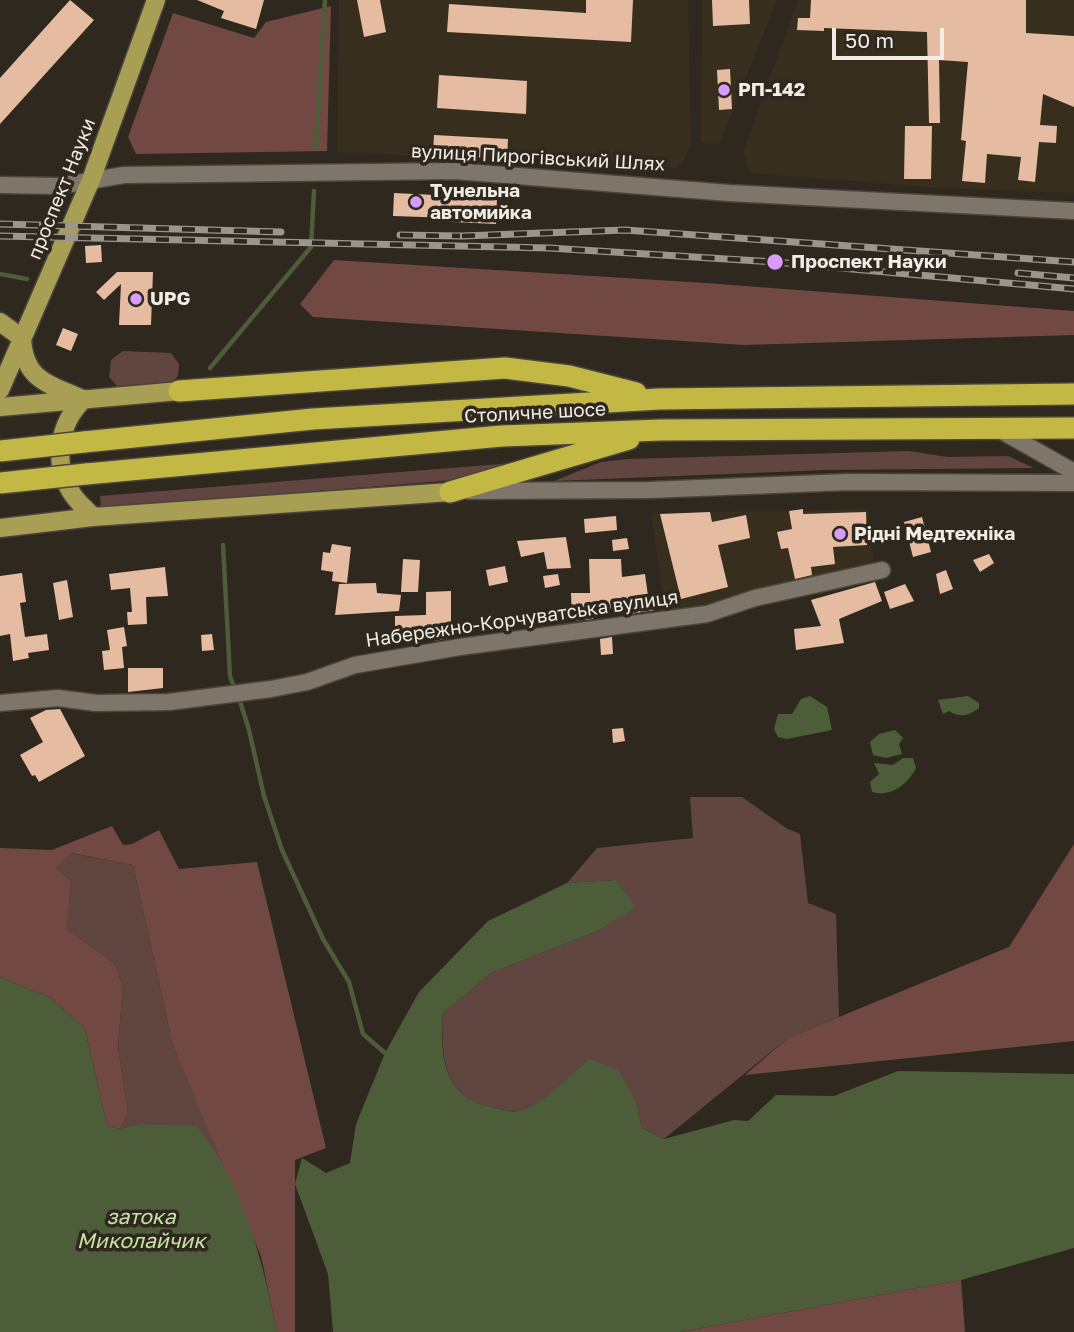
<!DOCTYPE html>
<html>
<head>
<meta charset="utf-8">
<style>
	body { margin:0 }
	#map { position:relative; width:1074px; height:1332px; overflow:hidden; background:#2f281e; font-family:"Golos Text",sans-serif }
	canvas { display:block }
	.scale { position:absolute; left:832px; top:28px; width:112px; height:32px; box-sizing:border-box; border:4px solid #f1ece5; border-top:0; padding-left:9px; font-size:21px; line-height:24px; white-space:nowrap; color:#f1ece5; -webkit-text-stroke:5px #2f281e; paint-order:stroke }
</style>
</head>
<body>
<div id="map">
<canvas width="1074" height="1332"></canvas>
<div class="scale">50 m</div>
</div>
<script>
const context = document.querySelector('canvas').getContext('2d');
context.lineJoin = 'round';
function fill(path, color) {
  context.fillStyle = color;
  context.fill(path, 'evenodd');
}
function trace(path, color, width, dash) {
  context.strokeStyle = color;
  context.lineWidth = width;
  context.lineCap = dash ? 'butt' : 'round';
  context.setLineDash(dash || []);
  context.stroke(path);
}
function label(font, color, halo, rows, align = 'center') {
  context.font = font + ' "Golos Text",sans-serif';
  context.lineWidth = 7;
  context.setLineDash([]);
  context.textBaseline = 'middle';
  context.strokeStyle = halo;
  context.fillStyle = color;
  for (const [text, x, y, turn = 0] of rows) {
    context.save();
    context.translate(x, y);
    context.rotate((+turn || 0) * Math.PI / 180);
    context.textAlign = isNaN(turn) ? turn : align;
    if (halo) context.strokeText(text, 0, 0);
    context.fillText(text, 0, 0);
    context.restore();
  }
}
fill(new Path2D(`
	M339 0H688L691 147 678 168 337 152Z
	M702 0H777L720 143H701Z
	M798 0H1074V193L940 188 750 173 743 152Z
	M868 509 874 569 791 582 666 615 651 513Z`), '#382e1e');
fill(new Path2D(`
	M123 351 171 353 179 364 178 376 172 382 117 386 109 377 111 360Z
	M909 451 948 457 1008 456 1034 468 826 470 554 481 601 462 627 459Z
	M525 462 465 479 101 509 100 496Z
	M690 797H742L786 828 800 834 808 903 836 914 839 1017 788 1038 664 1139 642 1128 636 1102 589 1059C569 1077 547 1102 519 1111 512 1113 501 1109 493 1107 443 1098 441 1056 443 1013L491 973 598 931 635 907 616 880 567 883 597 848 693 838Z
	M70 853 133 865 173 1046 244 1213 93 1182 128 1113 118 1047 123 986 114 963 67 929 71 881 56 868Z`), '#604541');
fill(new Path2D(`
	M331 6 327 151 136 154 128 137 173 13 254 38 266 22Z
	M334 260 706 283 1074 311V335L744 345 313 317 300 304Z
	M112 826 123 845 132 844 159 830 179 869 257 862 326 1148 295 1160V1332H277L261 1256 173 1046 133 865 71 853 56 868 71 881 67 929 114 963 123 986 118 1047 128 1113 120 1129 107 1125 85 1029 51 998 0 977V848L52 850Z
	M1074 844V1041L745 1075 788 1038 1009 947Z
	M961 1280 965 1332H680Z`), '#724842');
fill(new Path2D(`
	M810 696 827 707 832 730 787 739 778 737 774 729 778 714H792L801 699Z
	M968 696 979 703V708C968 716 960 718 949 711L943 714 938 700Z
	M895 730 903 738 899 744 902 754 886 758 873 755 870 742 879 734Z
	M903 758H913L916 768C908 784 890 798 872 792L870 782 879 774 874 763 893 765Z
	M616 880 636 907 598 931 491 973 443 1013C440 1056 443 1098 493 1107 500 1109 512 1113 519 1111 547 1102 568 1077 589 1059L618 1070 636 1102 642 1128 664 1139 734 1120 748 1121 776 1095 834 1096 898 1071 1074 1074V1248L961 1280 680 1332H333L328 1274 295 1184 302 1158 326 1173 350 1163 356 1124 385 1053 419 992 488 921 567 883Z
	M0 977 51 998 85 1029 107 1125 120 1129 141 1124 197 1126C244 1187 262 1257 277 1332H0Z`), '#4d5d39');
trace(new Path2D(`
	M316 148 325 0
	M0 274 27 279
	M210 368 311 247 314 191
	M223 545 230 676 235 690
	M239 698 249 730 264 796 282 850 323 939 349 982 363 1034 385 1053`), '#4d5d39', 4.5);
fill(new Path2D(`
	M70 0 94 20 0 124V78Z
	M197 0H264L256 29 221 18 224 11Z
	M357 0H380L386 32 364 37Z
	M586 0H633L631 42 447 32 449 4 586 13Z
	M712 0H749L750 24 713 26Z
	M811 0H1026V33L1074 36V107L1043 94 1040 125 1057 126 1056 143 1039 142 1035 182 1018 180 1021 157 987 154 985 183 962 181 966 141 961 140 968 62 939 60 940 123H929L927 32 824 28V31L797 30 798 18H810Z
	M730 69 732 109 719 110 717 70Z
	M439 75 527 81 526 114 437 108Z
	M905 126H932L931 179H904Z
	M434 135 508 139 507 159 433 155Z
	M394 193 497 198 496 224 452 222V218L393 216Z
	M101 245 102 262 86 263 85 246Z
	M117 272H153L151 325H119L121 284 104 300 96 292Z
	M63 328 78 334 71 351 56 345Z
	M803 509V514L866 512 867 545 833 547 835 564 811 567 812 575 795 579 788 548 781 549 777 532 792 529 789 511Z
	M710 512 712 522 746 515 750 538 718 545 728 587 681 599 660 514Z
	M616 516 617 530 585 533 584 519Z
	M922 517 931 552 913 557 904 522Z
	M566 537 571 568 547 569 544 552 521 557 517 541Z
	M627 538 629 549 613 551 612 540Z
	M332 544 351 547 347 583 332 581 333 572 321 570 323 552 330 553Z
	M989 554 994 563 980 572 973 560Z
	M403 559 420 560 418 592H401Z
	M589 559H621L622 577 645 574 648 596 654 595 655 610 629 614V608L593 609V619L572 621 571 593H590Z
	M505 566 508 582 489 586 486 570Z
	M165 567 168 596 146 597 147 624 128 625 127 612H132L130 588 111 590 109 574Z
	M946 570 953 589 940 594 936 574Z
	M22 573 26 602 20 603 25 637 47 634 49 650 28 653 29 658 13 661 10 634 0 636V576Z
	M558 574 560 585 545 588 543 576Z
	M67 580 73 617 59 620 53 583Z
	M875 582 882 601 839 619 844 643 796 650 794 629 821 626 811 600Z
	M376 583 377 593 401 595 399 611 335 615 339 584Z
	M905 584 914 601 890 609 884 592Z
	M451 591V638L435 641 434 634 395 636V616L426 615V592Z
	M124 627 127 646 122 647 124 668 104 670 102 651 110 650 107 630Z
	M212 634 214 650 202 651 201 635Z
	M612 637 613 654 601 655 600 639Z
	M128 668H163V688L128 692Z
	M60 709 85 756 39 782 35 775 32 776 20 755 43 742 30 718 46 710Z
	M623 728 625 741 613 743 612 729Z`), '#e5bca2');
const minor = new Path2D(`
	M0 185 59 186 124 175 455 171 729 193 1074 211
	M998 429 1074 472
	M469 491 649 490 848 482 1074 483
	M0 703 58 698 96 703 169 702 271 689 307 682 355 665 460 647 707 614 755 598 882 570`);
const major = new Path2D(`
	M0 322 22 338C24 379 46 383 80 398
	M0 390 91 180 156 0
	M84 399C59 423 52 461 71 492 76 501 86 509 93 517
	M0 407 179 391
	M0 528 93 517 450 492`);
const highway = new Path2D(`
	M179 391 505 368 569 376 636 393
	M84 442 313 419 659 399 1074 394
	M86 474 502 436 661 430 1074 428
	M450 492 629 439`);
trace(minor, '#4b463d', 19);
trace(major, '#4b463d', 21);
trace(highway, '#4b463d', 24);
trace(minor, '#7e766a', 16);
trace(major, '#a89e54', 18);
trace(highway, '#c4b845', 21);
const rail = new Path2D(`
	M0 224 281 232
	M400 235 460 236
	M0 236 549 248 775 262 1074 289
	M462 236 625 230 1074 262
	M1018 273 1074 278`);
trace(rail, '#9b958d', 7);
trace(rail, '#2f281e', 4.5, [13]);
const highwayBridge = new Path2D(`
	M0 451 84 442
	M0 483 86 474`);
trace(highwayBridge, '#4b463d', 24, []);
trace(highwayBridge, '#c4b845', 21);
for (const [x, y, r, color] of [
	[724,90,7,"#d79bf9"],
	[416,202,7,"#d79bf9"],
	[775,262,9,"#d79bf9"],
	[136,299,7,"#d79bf9"],
	[840,534,7,"#d79bf9"]
]) {
  const dot = new Path2D();
  dot.arc(x, y, r, 0, 2 * Math.PI);
  context.fillStyle = color;
  context.fill(dot);
  trace(dot, '#2f281e', 2.5);
}
label('bold 19px', '#f1ece5', '#2f281e', [
	["РП-142",738,90],
	["Тунельна",430,191],
	["автомийка",430,213],
	["Проспект Науки",791,262],
	["UPG",150,299],
	["Рідні Медтехніка",854,534]
], 'left');
label('19px', '#f1ece5', '#2f281e', [
	["вулиця Пирогівський Шлях",538,158,3],
	["проспект Науки",62,189,-68],
	["Столичне шосе",535,413,-3],
	["Набережно-Корчуватська вулиця",522,619,-8]
]);
label('italic 21px', '#c5e2a3', '#2f281e', [
	["затока",141,1217],
	["Миколайчик",141,1241]
]);
</script>
</body>
</html>
